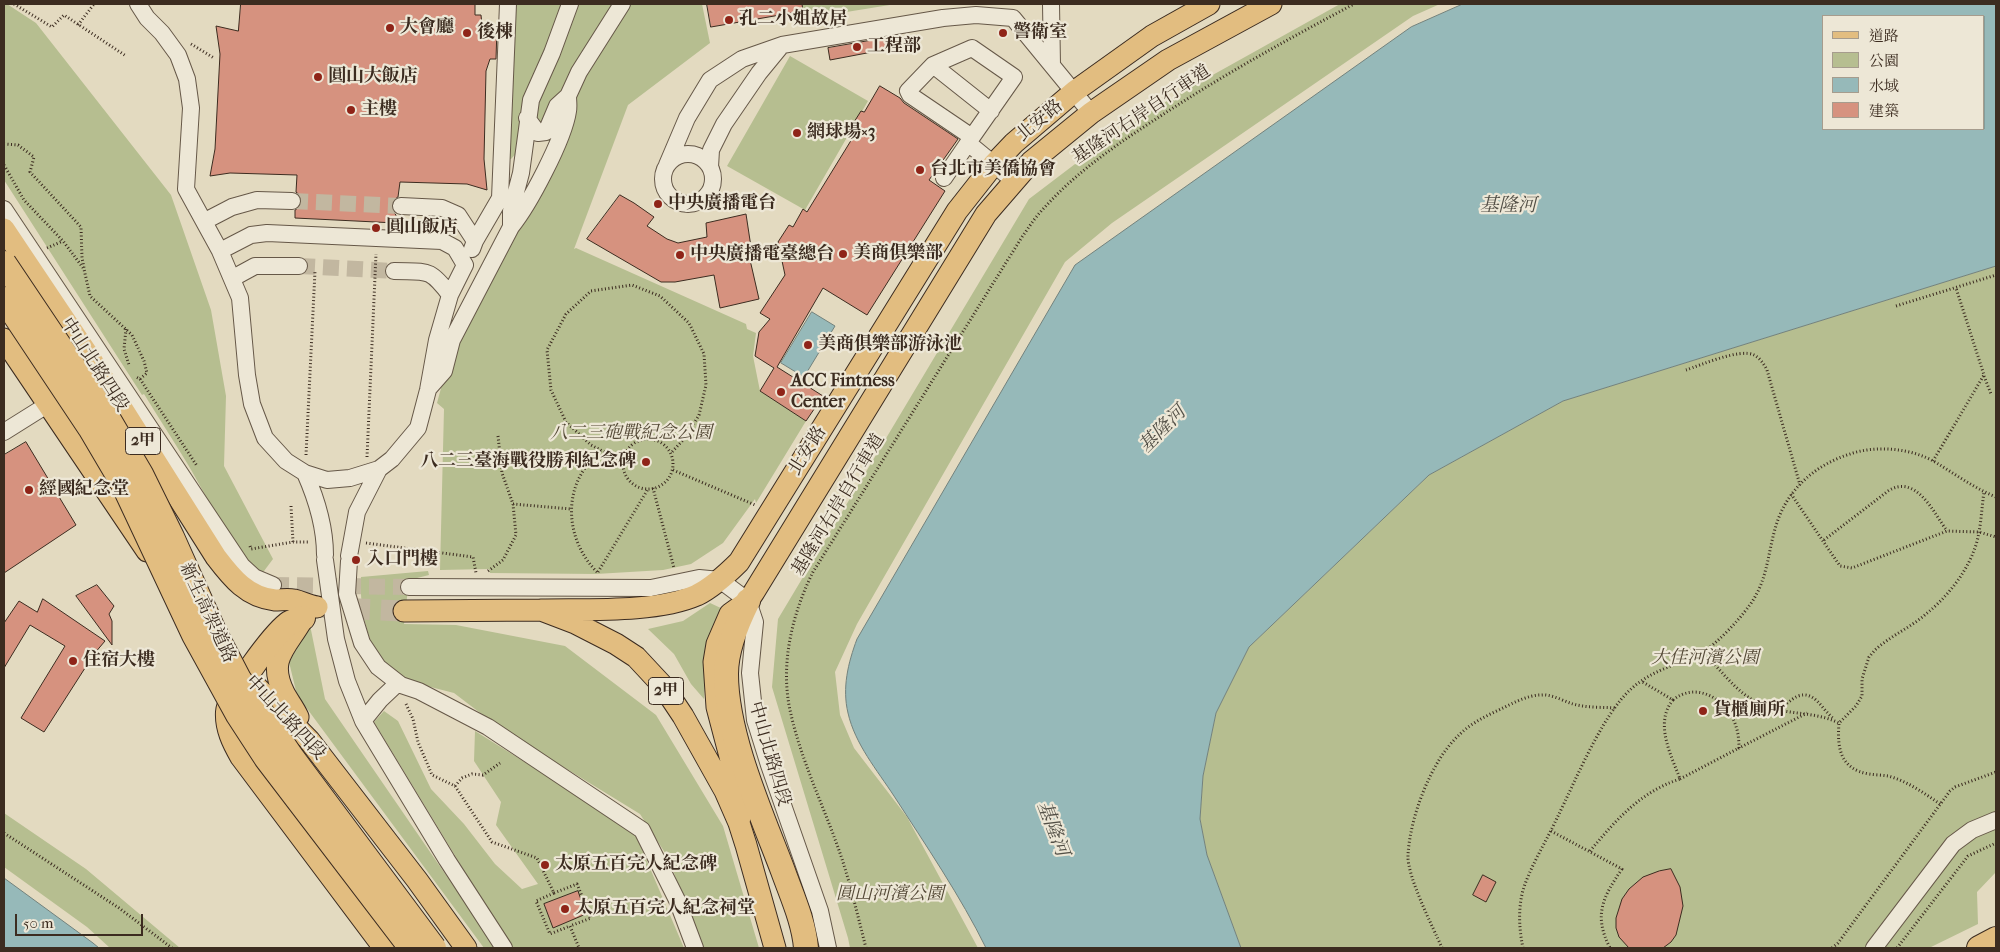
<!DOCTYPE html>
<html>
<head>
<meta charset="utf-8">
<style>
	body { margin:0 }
	#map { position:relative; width:2000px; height:952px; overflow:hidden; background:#e3dac0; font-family:"IM FELL French Canon","Noto Serif TC",serif }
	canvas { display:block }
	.frame { position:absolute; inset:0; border:5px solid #3c2c20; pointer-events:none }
	.legend { position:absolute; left:1822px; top:15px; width:162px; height:115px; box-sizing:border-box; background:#ede7d6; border:1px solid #a69c8d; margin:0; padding:6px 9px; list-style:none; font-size:15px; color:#3c2c20 }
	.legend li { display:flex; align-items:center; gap:10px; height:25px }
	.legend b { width:25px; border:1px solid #a69c8d }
	.scale { position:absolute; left:15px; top:914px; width:128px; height:22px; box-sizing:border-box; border:2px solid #3c2c20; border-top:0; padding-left:6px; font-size:15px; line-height:18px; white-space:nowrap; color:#3c2c20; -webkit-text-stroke:4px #ede7d6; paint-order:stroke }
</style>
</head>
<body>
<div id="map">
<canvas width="2000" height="952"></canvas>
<div class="frame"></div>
<ul class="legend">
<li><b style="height:6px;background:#e2bd80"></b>道路</li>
<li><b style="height:14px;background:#b6be90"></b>公園</li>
<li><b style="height:14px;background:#96b9b9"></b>水域</li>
<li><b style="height:14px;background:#d6927f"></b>建築</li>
</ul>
<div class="scale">50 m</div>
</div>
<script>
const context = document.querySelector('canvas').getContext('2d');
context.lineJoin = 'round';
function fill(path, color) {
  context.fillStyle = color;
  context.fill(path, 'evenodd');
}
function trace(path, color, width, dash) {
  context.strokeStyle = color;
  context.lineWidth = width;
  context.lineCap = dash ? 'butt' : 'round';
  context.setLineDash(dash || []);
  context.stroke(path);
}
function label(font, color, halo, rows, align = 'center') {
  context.font = font + ' "IM FELL French Canon","Noto Serif TC",serif';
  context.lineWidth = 4.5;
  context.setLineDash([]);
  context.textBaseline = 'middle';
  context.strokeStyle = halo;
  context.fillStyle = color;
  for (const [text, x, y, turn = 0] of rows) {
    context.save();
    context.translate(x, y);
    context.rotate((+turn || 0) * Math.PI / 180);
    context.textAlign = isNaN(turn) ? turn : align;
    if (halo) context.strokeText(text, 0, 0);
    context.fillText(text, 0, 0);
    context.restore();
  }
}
fill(new Path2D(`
	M4 4H7L36 23 171 195 211 310 226 396 224 466 273 559 261 575C227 539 211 504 187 463 173 440 158 417 144 394L142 395 4 180Z
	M509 4H702L710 43 628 105 574 249 576 248 746 324 747 329 756 333 753 356 760 391 806 421 756 503 755 499 723 543 691 564 663 570 596 574 490 573 489 569 440 570 444 409 437 403 459 322 552 142 532 136 511 159H506Z
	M801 4H896L803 19Z
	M1340 4H1440L1413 16 1112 223 1065 262 857 624 835 672 840 715 854 748 907 817 978 948H850L848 938 772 687 778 619 1029 199 1108 139 1175 96Z
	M790 56 868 101 805 210 727 166Z
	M1996 266V872L1977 892 1978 924 1929 948H1241L1207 855 1200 819 1203 776 1216 713 1249 647 1429 475 1563 401Z
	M428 571 429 575 409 580 404 624 456 625 565 646 656 715 723 826 759 948H701L669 859 640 814 500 728 454 693 384 675C370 641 359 615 361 577Z
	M710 603 723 609 705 680 704 699 691 684 674 654 648 629 683 621Z
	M310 625 325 699 496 948H484L297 695 289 662Z
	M384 711 398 721 431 789 464 824 495 864 522 889 538 884 496 825 501 802 474 761 475 731 584 799 635 833 684 948H513L491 915 374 722Z
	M4 813 86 869 180 948H110L87 927 4 867Z`), '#b6be90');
const water = new Path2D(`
	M1463 4H1996V266L1563 401 1429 475 1249 647 1216 713 1203 776 1200 819 1207 855 1241 948H986C961 897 925 844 894 796 877 770 855 744 848 713 842 688 848 663 857 639L1075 265 1411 27ZM1824 16H1984V129H1824Z
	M812 312 835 326 804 377 781 363Z
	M4 878 93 943 99 948H4Z`);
fill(water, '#96b9b9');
trace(water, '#72817c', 1);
const building = new Path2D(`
	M241 4H475V15H481L482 25 497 28 496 59H490L486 71 484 159 487 190 467 184 400 182 398 197 393 200 391 205 392 211 396 215V223L295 218V210L300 207 302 202 301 196 296 192 297 175 230 173 210 176 215 149 220 54 216 26 238 31Z
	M707 4H802L803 11 711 27Z
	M886 38 888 49 830 60 828 48Z
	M880 86 900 98 904 103 958 139 929 180 945 191 867 315 823 288 777 367 823 396 806 421 760 391 774 368 755 356 759 332 770 319 760 313 785 275 778 242 789 225 793 227 803 209 807 212 855 134 849 130 861 111 864 112Z
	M620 195 634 203 654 217 647 226 667 239 678 243 707 237 706 223 746 214 751 247 748 251 759 299 720 308 714 275 675 282H661L587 239Z
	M26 442 76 525 4 573V455Z
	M97 585 114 606 109 614 112 621V645L76 596Z
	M43 599 105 641 94 654 44 732 21 718 65 646 30 625 4 668V623L19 601 37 612Z
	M1671 869 1680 887 1683 906 1676 935 1671 942 1663 948H1629L1619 937 1616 928V918L1622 899 1629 889 1643 877 1659 871Z
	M1483 875 1496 882 1486 902 1473 895Z
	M578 891 586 914 553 928 544 904Z`);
fill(building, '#d6927f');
trace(building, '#3c2c20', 1);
trace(new Path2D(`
	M292 201 401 206
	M299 266 394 271
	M273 585 409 587`), '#c2b7a0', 16, [16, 8]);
trace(new Path2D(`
	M317 607 404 611`), '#c2b7a0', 21, [21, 11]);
const minor = new Path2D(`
	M138 4 147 18 162 33 178 55 187 79 191 108 186 189 220 251
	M1051 4 1052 65
	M972 48 1014 77 972 137 910 95 908 91 933 65Z
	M933 65 991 111
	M527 118 538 133 546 132 557 106 568 96 579 72 622 4
	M663 179a25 25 0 1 1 50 0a25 25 0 1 1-50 0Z
	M667 165 687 118 710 80 742 59 782 45 943 18 976 15 1013 18 1091 113
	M710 167 711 150 724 124 759 73 782 45
	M944 178 968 143 1014 181
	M401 206 442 208 458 215 475 241 472 249
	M4 209 242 566 254 577 273 585
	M205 221 232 207 257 200 292 201
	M511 227C529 205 564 139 568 111 569 106 568 101 568 96
	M267 233 442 241 455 248 465 265 450 295 437 340 428 390 418 428 392 459 379 469 350 478 327 480 305 473 286 461 265 438 252 404 247 375 240 298 220 251 251 235Z
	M475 241 500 198 508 4
	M394 271C427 272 429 267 450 295
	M233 278 255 266H299
	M429 388 444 371 452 340 511 227V211L521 173 531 100 552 53 570 4
	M4 432 47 405
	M305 473C317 500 325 526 325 555
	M349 556 357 512 379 469
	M325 560 336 639 347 681 363 721 447 860 504 948
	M349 561 347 594 362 643 378 667 401 685 419 691 488 727 642 830 677 900 695 948
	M409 587 651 588 699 578 720 580 748 601 755 622 750 673 755 720 769 765 820 911 828 948
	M363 721 380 700 398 683
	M1874 948 1953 844 1972 830 1996 820`);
const major = new Path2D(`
	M4 229 89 356 216 557C232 578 247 597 275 600 281 600 288 599 294 600 302 602 309 606 317 607
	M4 339 147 551
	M541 610C587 609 656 613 697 595 713 587 726 575 739 562L957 211 994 164 1014 143 1075 91 1152 36 1209 4
	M404 611 541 610 575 623 616 644 636 657 663 686 683 716 725 791 739 823 746 845 775 948
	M243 673 309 740 417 880 466 948
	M298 717C294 708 288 701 284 693 267 659 286 648 302 620
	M739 823 742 802 717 707 714 662 717 644 730 614 748 601 754 592 986 214 1031 162 1091 113 1168 60 1271 4`);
const highway = new Path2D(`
	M748 601C737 623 726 649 726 674 726 735 761 813 783 871 792 896 804 922 806 948
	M303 618C298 620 292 621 288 624 273 636 229 694 228 712 227 728 234 742 242 756L386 948
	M1979 948 1996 939`);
trace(minor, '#665848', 18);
trace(major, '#3c2c20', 23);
trace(highway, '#3c2c20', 26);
trace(new Path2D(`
	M14 4 52 27 64 15 126 56
	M78 25 94 4
	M191 44 214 58
	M4 144 18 145 34 157 30 172 81 227 82 258 84 268
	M4 165 24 200 63 241 84 269 90 296 132 335 144 361 147 373 140 379 136 377
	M47 248 63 241
	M1896 306 1996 275
	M126 329 124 349 129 365
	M1686 370C1701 365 1740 348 1754 355 1760 358 1764 364 1767 370L1800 485
	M1984 376 1991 394
	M140 379 197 466
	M498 436 502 473 513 504 571 509
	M623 464a25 25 0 1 1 50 0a25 25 0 1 1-50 0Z
	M306 455 315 271
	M367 457 376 254
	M1933 461 1984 375 1956 288
	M623 462 591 445 566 422 551 390 547 350 566 314 591 291 632 285 660 296 689 323 704 354 706 385 699 415 685 438 671 453
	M673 470 755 505
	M653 488 674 568
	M1791 494 1840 566 1852 568 1947 531 1979 532 1996 537
	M291 506 293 542
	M1824 540 1888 491C1916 473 1934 513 1947 531
	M366 543 473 557 476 573
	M250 546 251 549 293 542H309
	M488 571 503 560 516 535 513 504
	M597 572C570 545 562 501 585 468 589 462 596 456 601 451
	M598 572 648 489
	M1703 652C1724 673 1741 700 1771 708 1795 715 1816 712 1839 723
	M1673 700C1695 682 1723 697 1734 721 1738 730 1739 739 1739 748L1807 713
	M406 704 413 719 418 742 432 775 455 786 492 842 537 858 554 893 536 901 550 934 570 926 579 948
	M1778 709C1785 706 1791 699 1798 696 1815 690 1822 710 1833 718
	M1680 779 1739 748
	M455 786 462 778 472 774 483 775 500 763
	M1940 804C1924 793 1907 781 1888 776 1882 775 1875 775 1869 774 1840 769 1837 748 1839 723L1856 706 1862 696V679L1869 657 1875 650C1890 636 1910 628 1926 614 1945 599 1964 576 1973 553 1981 535 1981 512 1984 492
	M1551 831 1622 869C1603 897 1593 915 1610 948
	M4 833 119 908 172 948
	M1590 851C1616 820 1640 792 1680 779 1671 755 1654 723 1673 700L1641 681
	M554 893 577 884 591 918 570 926
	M866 948C858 917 851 886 841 856 824 806 799 757 789 705 781 660 793 612 813 572L1022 237C1029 227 1036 216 1045 207 1081 167 1128 137 1173 108 1232 70 1292 37 1354 4
	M1442 948C1433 927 1407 877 1408 855 1410 817 1431 761 1459 735 1471 723 1486 716 1501 709 1513 703 1528 695 1541 695 1552 694 1563 701 1573 704 1587 708 1602 707 1615 708
	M1523 948C1519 929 1518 909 1523 890 1531 865 1546 842 1557 818 1575 782 1602 715 1631 689 1652 670 1677 665 1701 653 1716 645 1739 620 1749 606 1770 578 1767 548 1779 517 1792 485 1818 464 1850 454 1876 445 1911 448 1935 462 1955 474 1974 488 1996 497
	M1832 948 1838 943 1950 791 1955 787 1996 772
	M1897 948 1968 856 1996 843`), '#3c2c20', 3, [1, 2.5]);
trace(minor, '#ede7d6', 16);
trace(major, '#e2bd80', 21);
trace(highway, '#e2bd80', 24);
const highwayBridge = new Path2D(`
	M4 263 108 418 141 474 172 537 214 631 239 679 291 756 434 948
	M4 299 90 428 123 484 194 635 238 715 266 758 411 948`);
trace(highwayBridge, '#3c2c20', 26, []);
trace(highwayBridge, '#e2bd80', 24);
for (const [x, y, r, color] of [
	[729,20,5,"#8f2418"],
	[390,28,5,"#8f2418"],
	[467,33,5,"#8f2418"],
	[1003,33,5,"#8f2418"],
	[857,47,5,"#8f2418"],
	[318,77,5,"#8f2418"],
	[351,110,5,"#8f2418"],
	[797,133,5,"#8f2418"],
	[920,170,5,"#8f2418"],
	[658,204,5,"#8f2418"],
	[376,228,5,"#8f2418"],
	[843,254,5,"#8f2418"],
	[680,255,5,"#8f2418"],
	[808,345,5,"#8f2418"],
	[781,392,5,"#8f2418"],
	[646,462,5,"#8f2418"],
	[29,490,5,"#8f2418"],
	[356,560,5,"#8f2418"],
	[73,661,5,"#8f2418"],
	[1703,711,5,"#8f2418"],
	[545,865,5,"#8f2418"],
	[565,909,5,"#8f2418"]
]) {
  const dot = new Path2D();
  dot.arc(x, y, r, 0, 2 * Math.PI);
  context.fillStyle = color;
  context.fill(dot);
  trace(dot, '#ede7d6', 2);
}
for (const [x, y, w] of [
	[143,441,35],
	[666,691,35]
]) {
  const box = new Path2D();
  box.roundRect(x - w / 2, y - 13.5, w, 27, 4);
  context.fillStyle = '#ede7d6';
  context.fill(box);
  trace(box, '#3c2c20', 1);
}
label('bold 16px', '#3c2c20', null, [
	["2甲",143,441],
	["2甲",666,691]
]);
label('bold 18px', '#3c2c20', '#ede7d6', [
	["孔二小姐故居",739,20],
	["大會廳",400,28],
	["後棟",477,33],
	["警衛室",1013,33],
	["工程部",867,47],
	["圓山大飯店",328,77],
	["主樓",361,110],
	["網球場×3",807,133],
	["台北市美僑協會",930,170],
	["中央廣播電台",668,204],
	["圓山飯店",386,228],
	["美商俱樂部",853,254],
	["中央廣播電臺總台",690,255],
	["美商俱樂部游泳池",818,345],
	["ACC Fintness",791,382],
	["Center",791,403],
	["八二三臺海戰役勝利紀念碑",636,462,"right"],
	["經國紀念堂",39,490],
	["入口門樓",366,560],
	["住宿大樓",83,661],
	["貨櫃廁所",1713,711],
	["太原五百完人紀念碑",555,865],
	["太原五百完人紀念祠堂",575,909]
], 'left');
label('18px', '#3c2c20', '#ede7d6', [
	["基隆河右岸自行車道",1142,115,-34],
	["北安路",1040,121,-40],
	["中山北路四段",94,365,57],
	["北安路",808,451,-58],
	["基隆河右岸自行車道",839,505,-59],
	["新生高架道路",207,613,65],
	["中山北路四段",285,718,47],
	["中山北路四段",769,754,74]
]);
label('italic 18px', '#544936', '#ede7d6', [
	["八二三砲戰紀念公園",631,434],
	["大佳河濱公園",1705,659],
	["圓山河濱公園",890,895]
]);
label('italic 19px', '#524f46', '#ede7d6', [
	["基隆河",1508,206],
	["基隆河",1163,430,-45],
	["基隆河",1052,829,69]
]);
</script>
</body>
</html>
